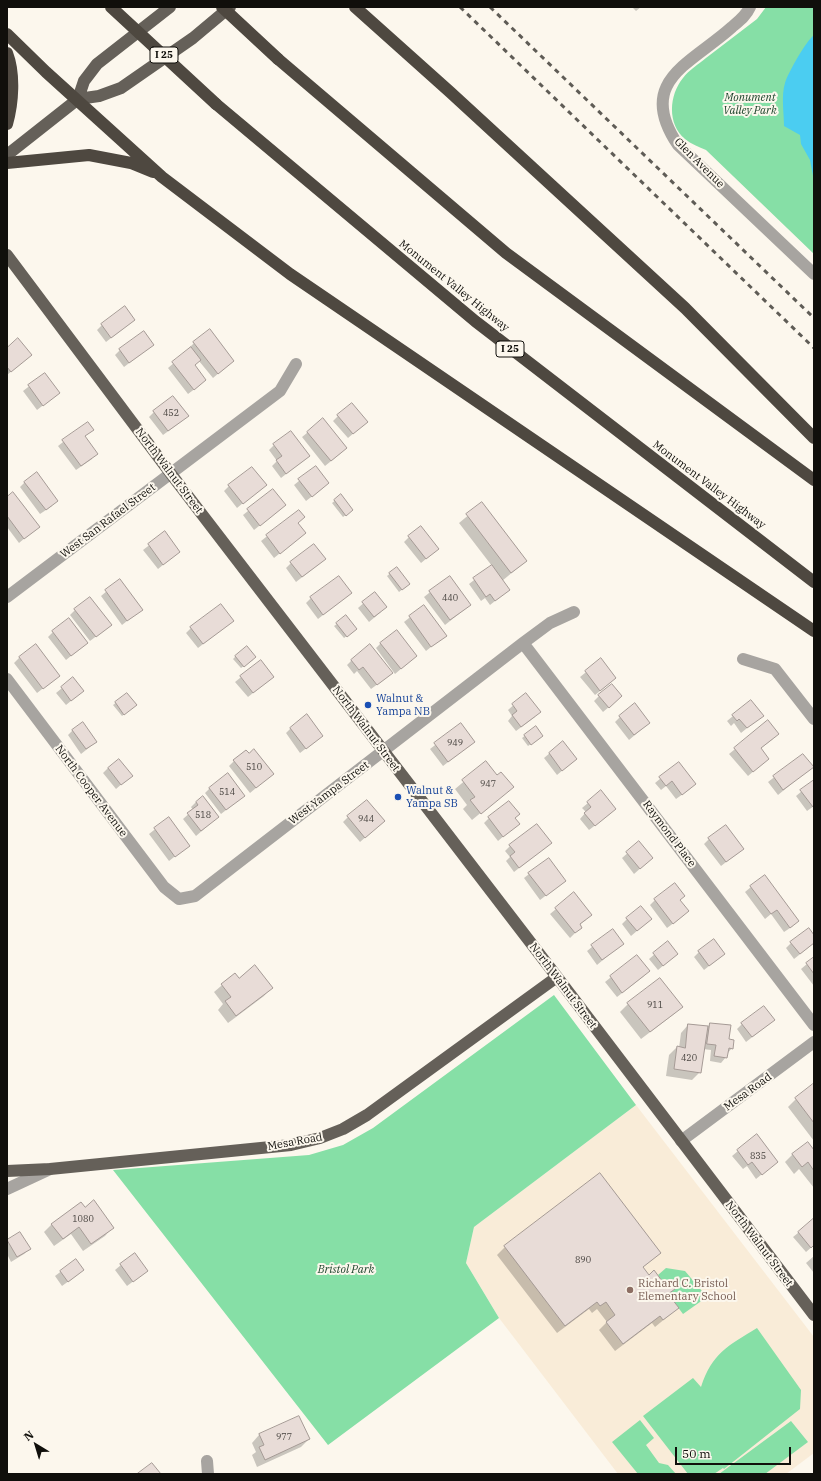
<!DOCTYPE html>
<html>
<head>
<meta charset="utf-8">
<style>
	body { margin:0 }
	#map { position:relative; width:821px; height:1481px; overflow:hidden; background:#fcf7ed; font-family:"IBM Plex Serif",serif }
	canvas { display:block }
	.frame { position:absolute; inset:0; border:8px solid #100f0b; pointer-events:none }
	.north { position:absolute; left:16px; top:1425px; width:40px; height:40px; -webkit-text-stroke:3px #fcf7ed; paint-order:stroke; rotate:322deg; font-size:11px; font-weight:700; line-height:16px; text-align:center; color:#100f0b }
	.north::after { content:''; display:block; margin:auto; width:14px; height:18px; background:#100f0b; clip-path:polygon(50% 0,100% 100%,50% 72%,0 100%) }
	.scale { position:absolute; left:675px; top:1447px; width:116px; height:18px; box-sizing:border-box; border:2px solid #100f0b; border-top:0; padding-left:5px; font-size:12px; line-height:14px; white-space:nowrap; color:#100f0b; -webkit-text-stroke:3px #fcf7ed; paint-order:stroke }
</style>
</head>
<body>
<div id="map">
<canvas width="821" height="1481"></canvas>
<div class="frame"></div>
<div class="north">N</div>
<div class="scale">50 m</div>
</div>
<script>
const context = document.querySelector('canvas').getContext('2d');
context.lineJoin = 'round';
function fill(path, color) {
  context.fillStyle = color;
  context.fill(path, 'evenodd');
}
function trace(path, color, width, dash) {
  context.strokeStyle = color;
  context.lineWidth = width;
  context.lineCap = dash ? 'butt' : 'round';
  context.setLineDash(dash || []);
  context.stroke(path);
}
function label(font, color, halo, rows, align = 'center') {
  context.font = font + ' "IBM Plex Serif",serif';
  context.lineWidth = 4;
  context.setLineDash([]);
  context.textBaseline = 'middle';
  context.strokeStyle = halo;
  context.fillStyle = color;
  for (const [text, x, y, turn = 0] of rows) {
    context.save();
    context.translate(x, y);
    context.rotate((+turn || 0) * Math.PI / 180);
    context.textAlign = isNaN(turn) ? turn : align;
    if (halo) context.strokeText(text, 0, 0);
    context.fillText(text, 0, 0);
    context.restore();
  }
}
fill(new Path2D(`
	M636 1105 814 1337V1453L786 1474H618L499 1318 466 1263 474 1227Z`), '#f9ecd8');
fill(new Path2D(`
	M766 7H814V254L706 150C699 147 691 144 685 139 667 124 669 95 683 78 689 70 699 64 706 58 723 45 740 32 757 19Z
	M554 995 636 1105 474 1227 466 1263 499 1318 328 1445 113 1170 309 1155 343 1145 373 1128Z
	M666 1268 685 1271 707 1297 683 1314 668 1294 675 1289 669 1282 665 1285 658 1275Z
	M757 1328 801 1390 800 1409 724 1469 723 1468 714 1474H688L643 1416 693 1378 701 1387C712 1353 728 1346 757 1328Z
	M640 1420 654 1438 646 1445 659 1463 668 1465 676 1474H638L612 1442Z
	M791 1421 808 1442 765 1474H719Z`), '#86dfa6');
fill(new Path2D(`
	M814 35V181L810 160 801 144 800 135 784 126C784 112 781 96 785 83 788 73 806 41 814 35Z`), '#4bcdf1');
fill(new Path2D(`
	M632 7H641L636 11Z
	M134 320 106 342 97 330 102 325Z
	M194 343 233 361 213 378 199 361 194 366 200 385 188 394 168 368 190 349 189 348Z
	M153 345 124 367 115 355 120 350Z
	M7 349 25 360 7 375Z
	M45 374 59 393 37 410 23 391Z
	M154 412 182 421 163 435 149 417Z
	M338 416 361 427 348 438 333 421Z
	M323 420 341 453 325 466 302 437Z
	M87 423 92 430 84 437 92 459 76 470 58 446Z
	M274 445 309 456 281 478 272 466 277 461 269 450Z
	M316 467 323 488 306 501 294 485Z
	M25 482 52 506 40 514 20 487Z
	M265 485 237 508 224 491 229 486Z
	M273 491 279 510 254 530 243 515Z
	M341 496 350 512 343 517 332 503Z
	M7 498 38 527 19 543 7 527Z
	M482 504 526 561 502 581 509 590 490 605 485 598 481 601 469 584 492 566 459 523Z
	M299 511 297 523 305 533 274 558 261 541Z
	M165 533 179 552 158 569 143 550Z
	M409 537 432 554 421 563 404 542Z
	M291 563 319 564 296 582 286 568Z
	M397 568 407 586 399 592 387 576Z
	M449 577 470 605 445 625 424 597Z
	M120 580 142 609 122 625 101 596Z
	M351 593 318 619 306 603 311 598Z
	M375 593 381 612 369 622 358 608Z
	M424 606 446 635 426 651 404 622Z
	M75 610 111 625 90 641 70 615Z
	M233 621 198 648 186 633 191 628Z
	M337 624 354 631 344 638 334 626Z
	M53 632 87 643 66 660 48 637Z
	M381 643 416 656 395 674 376 648Z
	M236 656 253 660 241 668 233 659Z
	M19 658 59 676 37 693 14 663Z
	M352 660 386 678 371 689 357 671 354 674 347 665Z
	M601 660 610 683 595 695 580 677Z
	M261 661 273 677 248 697 235 682Z
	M73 679 77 696 66 705 56 693Z
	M127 694 133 707 122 716 113 705Z
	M526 694 535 717 516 731 508 721 512 716 508 710Z
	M599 696 616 701 603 712 594 701Z
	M751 701 757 720 741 733 734 723 731 726 727 721Z
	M620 717 649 723 629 740 615 722Z
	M768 722 773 739 760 749 768 759 748 776 729 754Z
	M461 725 474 742 443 766 430 749Z
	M536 727 540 738 528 746 522 738Z
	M291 728 322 736 300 753 286 733Z
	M73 730 96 742 81 754 68 735Z
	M563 742 576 759 557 775 544 758Z
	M803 755 812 767 778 795 768 782Z
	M234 761 268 778 250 793 229 766Z
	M486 763 497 776 512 787 472 820 463 809 467 805 455 789Z
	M679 763 690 789 676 799 666 786 661 790 655 783Z
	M108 768 131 776 116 789 103 773Z
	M814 781V806L807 811 796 796Z
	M210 788 244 796 221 814 205 793Z
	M601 792 610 814 589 830 580 819 586 812 582 808Z
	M196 802 218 817 196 836 183 819 193 810 191 807Z
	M348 817 384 821 360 842 343 822Z
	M489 818H514L518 824 498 841 484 823Z
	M168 819 188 846 169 861 149 834Z
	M709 839 743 849 721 866 704 844Z
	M551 843 514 872 506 861 510 857 505 851 510 846Z
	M639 843 652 858 634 874 622 858Z
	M529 874 565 881 540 900 524 878Z
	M764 876 793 926 784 932 771 914 765 919 745 892Z
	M655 900H679L683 916 667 928 650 905Z
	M556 909 586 920 579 925 581 927 570 938 550 914Z
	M627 919H651L631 936 622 924Z
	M613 930 623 943 597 965 587 951Z
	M814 937V943L794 959 786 948 791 943Z
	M668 943 677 954 658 970 649 959Z
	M699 952 724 954 704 970 694 957Z
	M637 956 644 976 617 997 605 982Z
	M814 958V986L801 969Z
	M235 974 239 979 271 988 264 996 228 1023 218 1010 223 1004 214 992Z
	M628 1004 681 1007 674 1014 641 1039 620 1012Z
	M774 1020 746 1042 737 1029 742 1024Z
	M710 1024 728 1040 732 1048 727 1054 726 1057 721 1063 710 1061 711 1050 703 1049 700 1072 692 1080 666 1076 669 1055 677 1047 679 1048 681 1033 688 1025 707 1027Z
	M814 1087V1141L788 1107 796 1099Z
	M757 1135 777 1162 756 1179 747 1166 743 1169 732 1156Z
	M814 1152V1188L799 1169 794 1174 785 1162 793 1154Z
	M84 1209 112 1228 105 1236 83 1251 71 1234 54 1246 44 1232 52 1224Z
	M814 1220V1245L806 1252 793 1237Z
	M20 1233 29 1249 24 1254 11 1262 7 1254V1241Z
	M505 1247 659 1253 642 1268 648 1276 665 1286 673 1289 667 1295 678 1308 655 1327 652 1323 615 1351 599 1330 607 1322 597 1309 592 1313 589 1309 557 1333 497 1255Z
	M134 1254 147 1271 127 1286 115 1270Z
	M814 1256V1273L806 1263Z
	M76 1260 77 1275 62 1286 55 1276Z
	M298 1417 309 1439 301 1447 257 1467 252 1455 256 1452 252 1443 259 1435Z`), '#0003');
const building = new Path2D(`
	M125 306 135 320 111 338 101 324Z
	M210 329 234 361 218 374 193 342Z
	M144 331 154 345 129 363 119 349Z
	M18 338 32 355 11 372 7 367V348Z
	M191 347 201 360 195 365 206 380 194 390 172 362Z
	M45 373 60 393 43 406 28 385Z
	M173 396 189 416 168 431 153 411Z
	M352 403 368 422 353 434 337 415Z
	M323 418 347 448 331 461 307 432Z
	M88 422 94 430 85 436 98 454 81 466 62 440Z
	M291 431 310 456 286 474 276 460 282 456 273 444Z
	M316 466 329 483 312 497 298 479Z
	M252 467 267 485 243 504 228 485Z
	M37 472 58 501 46 510 24 482Z
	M273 489 286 505 260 526 247 509Z
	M13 492 40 527 24 539 7 516V497Z
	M341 494 353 510 346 516 334 500Z
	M482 502 527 561 511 573 466 514Z
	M299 510 305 517 298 523 306 533 280 554 266 535Z
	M421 526 439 549 426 559 408 536Z
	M165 531 180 552 163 565 148 544Z
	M314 544 326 559 302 577 290 562Z
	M492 565 510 590 495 601 490 594 486 597 473 578Z
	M397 567 410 584 402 590 389 573Z
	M339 576 352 593 323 615 310 597Z
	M450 576 471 605 450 620 429 591Z
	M120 579 143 610 127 621 105 590Z
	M375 592 387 607 374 617 362 602Z
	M90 597 112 625 96 637 74 609Z
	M221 604 234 621 203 644 190 627Z
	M424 605 447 636 431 647 409 616Z
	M346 615 357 629 347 637 336 623Z
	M69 618 88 643 71 656 52 631Z
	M397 630 417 656 401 669 380 643Z
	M36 644 60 676 43 689 19 657Z
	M370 644 393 673 377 685 363 667 359 670 351 660Z
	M247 646 256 657 244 667 235 656Z
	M601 658 616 678 600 691 585 671Z
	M261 660 274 677 253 693 240 676Z
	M73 677 84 691 71 701 61 687Z
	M612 684 622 696 609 708 598 695Z
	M127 693 137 705 124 715 115 702Z
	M526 693 541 712 521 727 512 715 517 711 512 704Z
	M751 700 764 716 747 728 739 719 737 721 732 715Z
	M635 703 650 723 634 735 619 716Z
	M307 714 323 736 306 749 290 728Z
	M768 720 779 734 761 748 769 759 753 772 734 748Z
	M83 722 97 742 86 749 72 730Z
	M461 723 475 742 448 762 434 743Z
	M536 726 543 736 531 745 524 735Z
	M563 741 577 759 562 771 549 753Z
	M254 749 274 774 256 788 233 760 246 750 249 753Z
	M803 754 814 767 783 790 773 776Z
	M119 759 133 776 121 785 108 768Z
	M486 761 497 775 501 772 514 787 481 814 470 800 475 797 462 780Z
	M679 762 696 784 682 795 672 781 666 786 659 777Z
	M228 773 245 796 226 810 209 788Z
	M814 780V806L813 807 800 790Z
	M601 790 616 809 595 826 584 813 591 807 587 802Z
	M203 796 219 817 201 831 187 813 198 805 196 802Z
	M367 800 385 821 365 838 347 816Z
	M509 801 520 814 515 818 520 824 503 837 488 817Z
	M169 817 190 846 175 857 154 828Z
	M537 824 552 843 519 868 510 856 515 852 509 845Z
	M726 825 744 849 726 862 708 838Z
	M639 841 653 858 640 869 626 852Z
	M549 858 566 881 546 896 528 873Z
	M765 875 799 921 790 928 777 910 771 914 750 886Z
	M675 883 685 896 680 900 689 911 673 924 654 899Z
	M574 892 592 915 580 924 582 928 575 933 555 908Z
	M641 906 652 919 637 931 626 918Z
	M809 928 814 935V943L800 954 790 942Z
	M613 929 624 944 602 960 591 945Z
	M714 939 725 954 709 966 698 951Z
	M668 941 678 954 663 966 653 953Z
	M637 955 650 971 622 993 610 976Z
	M814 957V974L806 963Z
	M255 965 273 988 236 1016 225 1001 231 997 221 984 235 973 239 978Z
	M660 978 683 1007 650 1032 627 1003Z
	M764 1006 775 1020 752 1037 741 1023Z
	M710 1023 731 1025 729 1039 734 1040 733 1049 729 1048 727 1058 714 1056 716 1045 707 1044Z
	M688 1024 708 1026 701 1073 674 1069 677 1046 685 1048Z
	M813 1084 814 1085V1123L795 1098Z
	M757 1134 778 1162 762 1175 752 1162 748 1165 737 1150Z
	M808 1142 814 1150V1171L808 1162 802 1167 792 1154Z
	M600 1173 661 1253 643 1267 649 1275 654 1270 665 1285 669 1282 675 1289 668 1294 679 1308 663 1320 660 1316 623 1344 606 1322 615 1315 606 1302 600 1306 597 1302 565 1326 504 1246Z
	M94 1200 114 1228 91 1244 79 1227 63 1239 51 1224 81 1202 85 1207Z
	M814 1218V1245L811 1248 798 1232Z
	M20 1232 31 1249 17 1257 7 1240Z
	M135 1253 148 1271 133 1282 120 1264Z
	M76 1259 84 1270 68 1282 60 1271Z
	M299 1416 310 1439 265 1460 259 1447 264 1445 259 1434Z
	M152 1463 161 1474H137Z`);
fill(building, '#e8dcd7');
trace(building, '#a59a95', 1);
trace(new Path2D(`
	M750 7C746 16 739 21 732 27 691 64 635 81 678 145L814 274
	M7 597 280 391 296 364
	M523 643 814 1025
	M743 659 775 669 814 719
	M7 679 164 887 179 899 195 896 523 643 550 623 574 612
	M681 1141 814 1042
	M7 1189 50 1169
	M207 1461 208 1474`), '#a7a4a0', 12);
trace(new Path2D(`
	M78 99 84 81 97 64 170 7
	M7 155 78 99 99 96 121 88 193 38 230 7
	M7 255 171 474 557 977 814 1315
	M7 1171 50 1169 291 1145 320 1138 343 1129 367 1115 557 977`), '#656059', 12);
trace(new Path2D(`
	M355 7 450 92 685 308 814 438
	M7 34 46 72 162 177 290 274 814 631
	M7 53C15 74 13 103 7 124
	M278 59 506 253 814 480
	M216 104 475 321 814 582
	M7 163 89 155 131 163 153 172`), '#4e4840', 12);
trace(new Path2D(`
	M460 7 814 348
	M490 7 814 318`), '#5f5c56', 3, [5, 5]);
trace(new Path2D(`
	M111 7 216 104
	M222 7 278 59`), '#4e4840', 12);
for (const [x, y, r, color] of [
	[368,705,4,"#1a4fb4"],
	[398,797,4,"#1a4fb4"],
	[630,1290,4,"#8d6e63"]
]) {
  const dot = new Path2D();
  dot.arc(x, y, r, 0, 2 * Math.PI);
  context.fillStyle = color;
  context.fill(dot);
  trace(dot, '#fcf7ed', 1.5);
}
label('9px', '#46423e', null, [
	["452",171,413],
	["440",450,598],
	["949",455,743],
	["510",254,767],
	["947",488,784],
	["514",227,792],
	["518",203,815],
	["944",366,819],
	["911",655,1005],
	["420",689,1058],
	["835",758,1156],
	["1080",83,1219],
	["890",583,1260],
	["977",284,1437]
]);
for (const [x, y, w] of [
	[164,55,28],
	[510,349,28]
]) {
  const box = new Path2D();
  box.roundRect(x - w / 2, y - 8, w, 16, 3);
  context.fillStyle = '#fcf7ed';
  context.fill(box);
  trace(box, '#100f0b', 1);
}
label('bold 10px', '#100f0b', null, [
	["I 25",164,55],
	["I 25",510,349]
]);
label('italic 11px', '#1c432b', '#fcf7ed', [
	["Monument",750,98],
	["Valley Park",750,111],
	["Bristol Park",346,1270]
]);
label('11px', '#100f0b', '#fcf7ed', [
	["Glen Avenue",699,163,45],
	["Monument Valley Highway",454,286,39],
	["North Walnut Street",169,471,53],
	["Monument Valley Highway",709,485,37],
	["West San Rafael Street",108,521,-37],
	["North Walnut Street",366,729,53],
	["North Cooper Avenue",91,791,53],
	["West Yampa Street",329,793,-37],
	["Raymond Place",669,834,53],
	["North Walnut Street",563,986,53],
	["Mesa Road",748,1092,-36],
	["Mesa Road",295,1142,-10],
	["North Walnut Street",759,1244,53]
]);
label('11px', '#164399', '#fcf7ed', [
	["Walnut &",376,699],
	["Yampa NB",376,712],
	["Walnut &",406,791],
	["Yampa SB",406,804]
], 'left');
label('11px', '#785e54', '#fcf7ed', [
	["Richard C. Bristol",638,1284],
	["Elementary School",638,1297]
], 'left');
</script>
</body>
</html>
